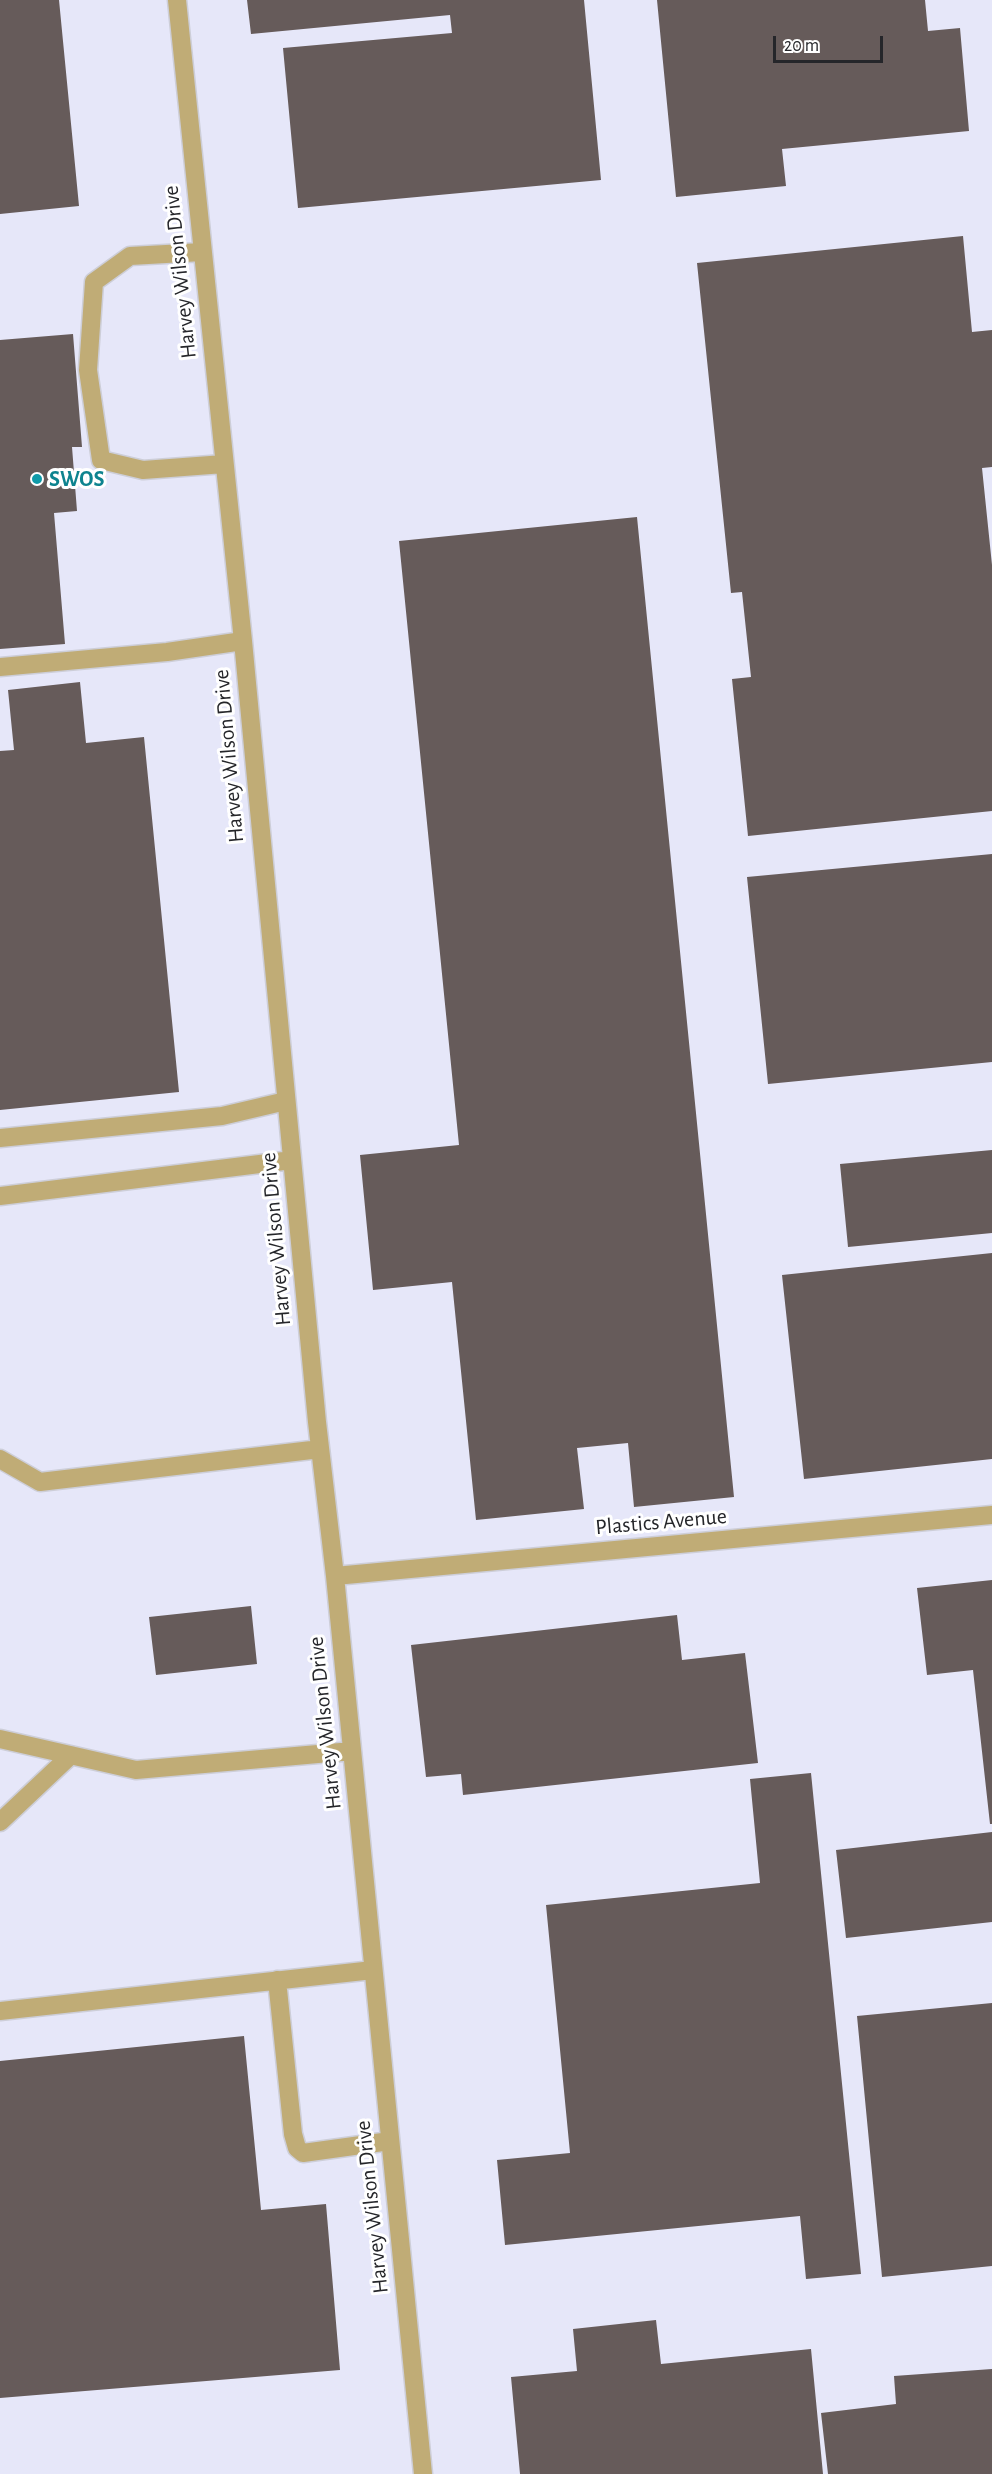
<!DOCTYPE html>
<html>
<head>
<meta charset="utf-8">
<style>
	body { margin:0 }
	#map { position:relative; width:992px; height:2474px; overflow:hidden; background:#f2f3fe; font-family:"Alegreya Sans",sans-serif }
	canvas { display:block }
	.scale { position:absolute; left:773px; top:36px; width:110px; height:27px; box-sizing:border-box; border:3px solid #25262a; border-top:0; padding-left:8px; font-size:18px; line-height:21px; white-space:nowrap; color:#25262a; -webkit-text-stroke:4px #fff; paint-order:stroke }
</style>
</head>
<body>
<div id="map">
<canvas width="992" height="2474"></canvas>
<div class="scale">20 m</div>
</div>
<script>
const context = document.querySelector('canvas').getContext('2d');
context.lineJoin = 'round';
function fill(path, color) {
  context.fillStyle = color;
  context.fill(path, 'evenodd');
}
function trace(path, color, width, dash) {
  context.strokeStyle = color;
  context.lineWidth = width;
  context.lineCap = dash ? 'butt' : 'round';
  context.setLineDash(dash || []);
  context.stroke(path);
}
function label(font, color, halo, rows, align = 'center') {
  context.font = font + ' "Alegreya Sans",sans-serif';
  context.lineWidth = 6;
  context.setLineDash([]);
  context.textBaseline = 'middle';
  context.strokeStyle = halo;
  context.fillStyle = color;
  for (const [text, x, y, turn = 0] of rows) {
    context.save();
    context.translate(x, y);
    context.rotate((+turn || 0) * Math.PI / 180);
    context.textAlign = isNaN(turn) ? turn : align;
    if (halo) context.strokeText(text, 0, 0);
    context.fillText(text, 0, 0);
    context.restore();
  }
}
fill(new Path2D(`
	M0 0H992V2474H0Z`), '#e6e7f9');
fill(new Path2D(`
	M0 0H59L79 206 0 214Z
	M247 0H584L601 180 298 208 283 48 452 33 450 15 251 34Z
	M657 0H925L928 31 960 28 969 131 782 149 786 186 676 197Z
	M963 236 972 332 992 330V467L982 468 992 565V811L748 836 732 679 751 677 742 592 731 593 697 263Z
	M73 334 82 447H72L77 511 54 513 65 644 0 649V340Z
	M637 517 734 1497 634 1507 628 1443 577 1448 584 1509 476 1520 452 1282 373 1290 360 1155 459 1145 399 541Z
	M80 682 86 743 144 737 179 1092 0 1110V751L14 750 8 690Z
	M992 854V1062L768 1084 747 877Z
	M992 1150V1233L848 1247 840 1164Z
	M992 1253V1459L804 1479 782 1275Z
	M992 1580V1824H990L973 1670 927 1675 917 1588Z
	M251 1606 257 1664 156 1675 149 1617Z
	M677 1615 682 1660 745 1653 758 1763 463 1795 461 1774 426 1777 411 1645Z
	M811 1773 861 2274 806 2279 800 2216 505 2245 497 2160 570 2153 546 1905 760 1883 750 1779Z
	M992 1832V1922L846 1938 836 1850Z
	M992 2003V2266L882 2277 857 2016Z
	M244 2036 261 2210 326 2204 340 2370 0 2398V2061Z
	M656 2320 661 2364 811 2349 823 2474H520L511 2377 577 2371 573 2329Z
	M992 2369V2474H828L821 2413 896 2404 894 2376Z`), '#665b5a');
const minor = new Path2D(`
	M177 0 243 641 317 1422 335 1576 423 2474
	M202 252 130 256 94 282 88 370 101 460 143 470 224 464
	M0 667 167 652 243 641
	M0 1138 222 1116 286 1101
	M0 1196 292 1160
	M0 1459 40 1482 320 1449
	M335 1576 992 1515
	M0 1739 136 1770 352 1751
	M0 1822 71 1755
	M277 1980 293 2134 297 2148 303 2153 390 2141
	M0 2011 373 1970`);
trace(minor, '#cdced8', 21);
trace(minor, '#c0ac76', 18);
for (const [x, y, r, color] of [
	[37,479,6,"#0f9aa8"]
]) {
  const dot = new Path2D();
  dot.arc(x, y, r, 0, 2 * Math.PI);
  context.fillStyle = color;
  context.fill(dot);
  trace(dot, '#fff', 2);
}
label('22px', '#25262a', '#fff', [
	["Harvey Wilson Drive",180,272,-96],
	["Harvey Wilson Drive",229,756,-95],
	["Harvey Wilson Drive",276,1239,-95],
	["Plastics Avenue",661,1522,-5],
	["Harvey Wilson Drive",325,1723,-96],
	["Harvey Wilson Drive",372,2207,-96]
]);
label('bold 22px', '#0d838f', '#fff', [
	["SWOS",49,479]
], 'left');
</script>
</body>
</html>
